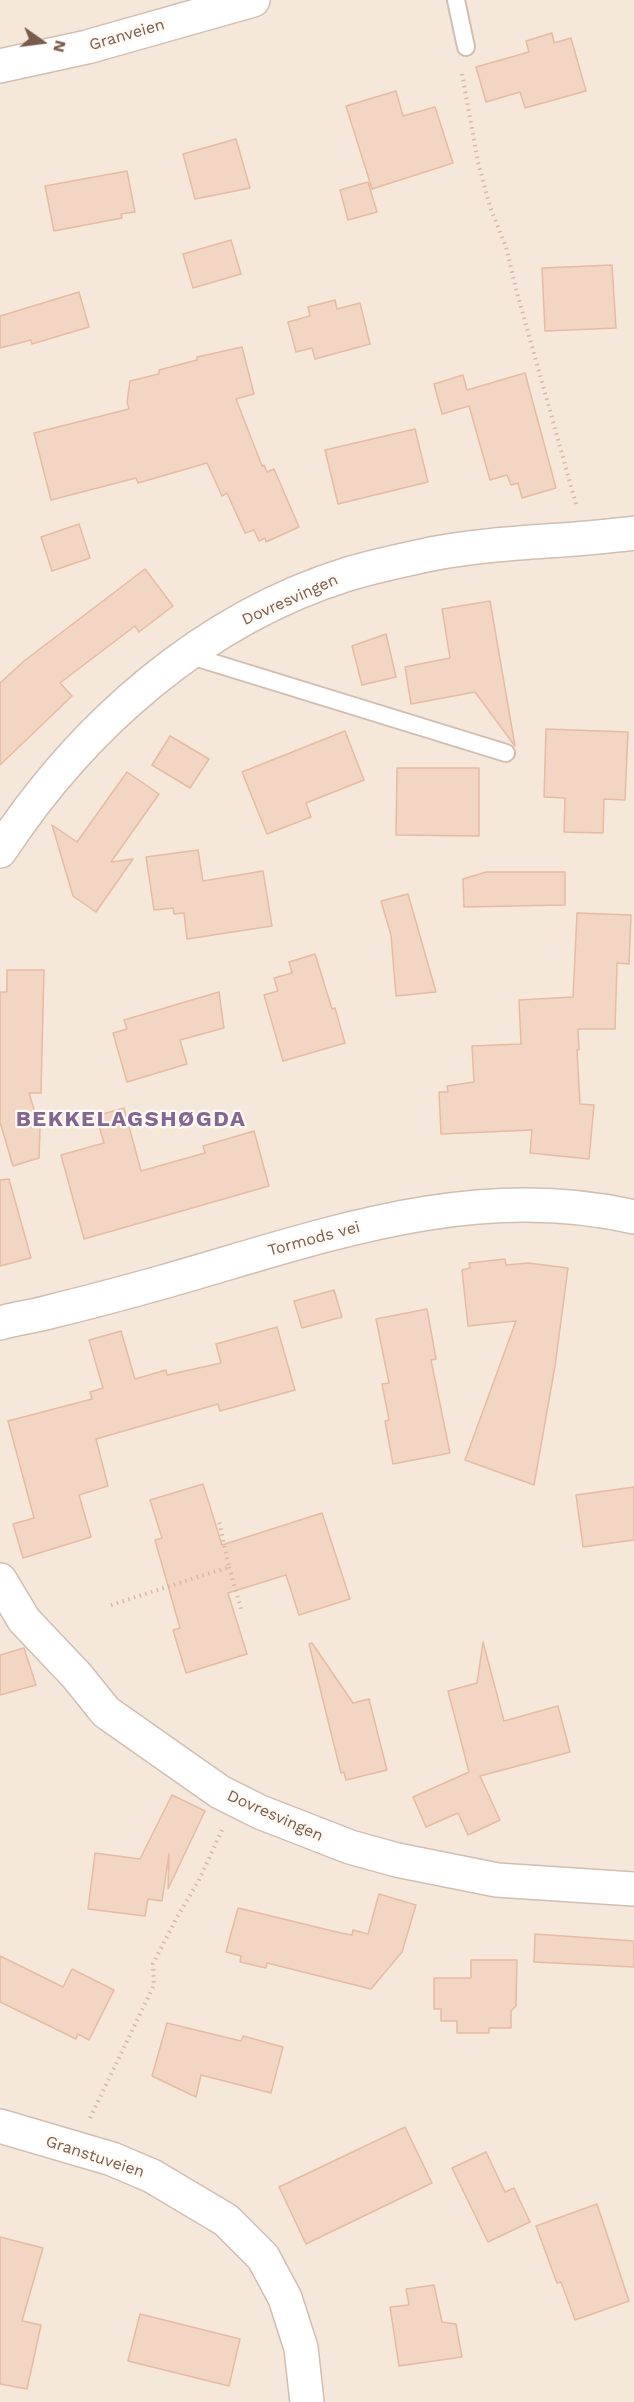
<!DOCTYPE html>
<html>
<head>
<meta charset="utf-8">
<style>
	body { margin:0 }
	#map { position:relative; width:634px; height:2402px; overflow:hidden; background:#fdf6ec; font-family:"Work Sans",sans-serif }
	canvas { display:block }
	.north { position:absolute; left:12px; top:12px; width:60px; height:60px; -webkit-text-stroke:4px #fffaf3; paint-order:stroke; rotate:104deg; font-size:16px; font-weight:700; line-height:24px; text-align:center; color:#7a5c4d }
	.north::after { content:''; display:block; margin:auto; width:21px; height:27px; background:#7a5c4d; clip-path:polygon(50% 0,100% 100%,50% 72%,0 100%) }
</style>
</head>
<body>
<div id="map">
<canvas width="634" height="2402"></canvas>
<div class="north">N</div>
</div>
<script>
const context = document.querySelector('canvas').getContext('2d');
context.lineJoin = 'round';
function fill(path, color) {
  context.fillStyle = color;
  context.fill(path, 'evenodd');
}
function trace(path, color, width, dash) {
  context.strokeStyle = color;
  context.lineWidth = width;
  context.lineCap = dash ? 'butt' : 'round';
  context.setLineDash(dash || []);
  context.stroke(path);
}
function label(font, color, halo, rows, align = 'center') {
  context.font = font + ' "Work Sans",sans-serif';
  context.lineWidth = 4.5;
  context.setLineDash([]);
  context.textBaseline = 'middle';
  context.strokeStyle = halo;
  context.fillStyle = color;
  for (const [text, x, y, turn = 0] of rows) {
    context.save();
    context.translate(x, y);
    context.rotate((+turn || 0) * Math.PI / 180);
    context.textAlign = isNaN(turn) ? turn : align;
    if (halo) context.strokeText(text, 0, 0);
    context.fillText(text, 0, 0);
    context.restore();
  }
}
fill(new Path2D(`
	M0 0H634V2402H0Z`), '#f5e8da');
const building = new Path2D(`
	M552 33 554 43 571 38 586 91 525 108 520 92 486 102 476 67 529 52 526 41Z
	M396 91 403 116 435 107 453 163 372 189 346 106Z
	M236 139 250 188 195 199 183 154Z
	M127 171 135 212 121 214 122 218 54 231 45 186Z
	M368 182 377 212 348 220 340 190Z
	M231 240 241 274 193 288 183 254Z
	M612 265 616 328 545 331 542 268Z
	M79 292 89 327 32 344 31 340 0 348V316Z
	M335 300 337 309 360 303 370 344 315 359 312 348 296 352 288 322 310 316 308 307Z
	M242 347 254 394 236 399 262 466 264 465 267 472 274 469 299 527 266 542 265 538 259 541 254 530 245 533 227 493 222 496 207 463 138 483 136 478 51 500 34 433 129 409 127 402 130 381 159 374V370L197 360V357Z
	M525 373 556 488 522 498 518 483 511 485 507 475 490 480 469 406 442 414 434 384 463 375 467 390Z
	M415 429 428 482 338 504 325 450Z
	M79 524 90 558 52 571 41 537Z
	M145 569 173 606 139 632 135 626 60 683 72 696 0 765V683L24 661Z
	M490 601 515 746 475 692 411 704 405 667 450 658 442 609Z
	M386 634 396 677 362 685 352 646Z
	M546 729 628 732 625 800 604 799 603 833 564 832 565 798 544 797Z
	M345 731 364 780 306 803 311 817 267 834 242 772Z
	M170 736 209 759 190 788 152 765Z
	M397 768H479V836L396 835Z
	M127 772 159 794 111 862 133 859 96 912 73 896 52 825 77 842Z
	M198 850 203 881 263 871 272 926 187 939 184 913 174 914 173 908 154 910 146 857Z
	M486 872H565V905L464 907 463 879Z
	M408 894 436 992 396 996 391 935 381 901Z
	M577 913 631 915 629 964 617 963 615 1029H578L579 1050H577L580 1104 594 1105 589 1159 530 1153 532 1130 441 1134 439 1092H448L447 1086 474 1082 472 1046 521 1044 519 1000 573 997Z
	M315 954 332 1009 335 1008 345 1043 283 1061 264 995 278 991 274 978 292 973 289 962Z
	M7 970H44L41 1093H29L40 1129 39 1158 13 1166 0 1122V992H7Z
	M219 992 224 1028 180 1040 187 1064 127 1082 113 1033 127 1029 124 1020Z
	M124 1108 141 1171 205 1153 203 1146 254 1131 269 1186 84 1239 61 1155 104 1143 96 1116Z
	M9 1179 31 1258 0 1266V1180Z
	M505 1259 506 1265 528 1263 568 1268 555 1366 534 1485 465 1460 516 1321 468 1326 462 1270 470 1268 469 1263Z
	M334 1290 342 1317 302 1328 294 1301Z
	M427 1309 436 1359 431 1360 450 1453 393 1464 385 1421 389 1420 382 1384 389 1383 376 1319Z
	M277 1327 295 1390 220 1411 218 1404 96 1439 108 1486 79 1495 91 1537 23 1558 13 1524 34 1518 8 1421 92 1399 90 1392 103 1388 89 1340 121 1331 135 1379 166 1370 167 1375 221 1363 216 1344Z
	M203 1484 222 1545 322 1513 350 1599 299 1615 286 1575 228 1593 247 1654 186 1673 173 1630 180 1628 155 1540 162 1538 150 1500Z
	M634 1487V1540L583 1547 576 1495Z
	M483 1642 504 1721 558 1706 570 1752 480 1776 500 1820 468 1835 458 1813 426 1827 413 1797 469 1772 448 1691 477 1683Z
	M312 1643 353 1703 369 1699 387 1770 346 1780 344 1772 341 1773 309 1644Z
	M24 1648 36 1685 0 1695V1655Z
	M172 1795 205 1811 168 1889 169 1854 162 1901 148 1899 145 1916 88 1909 95 1853 140 1859Z
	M379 1894 416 1905 402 1952 371 1989 267 1963 266 1968 240 1962 241 1956 226 1952 238 1908 341 1933 352 1935 353 1930 368 1934Z
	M535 1934 634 1941V1967L534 1962Z
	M0 1956 63 1987 72 1969 114 1990 89 2040 78 2034 76 2039 0 2002Z
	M471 1960H517L516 2006 511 2011V2028H489V2033H457V2021H441V2009H434V1978H471Z
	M167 2023 241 2041 243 2036 283 2047 271 2093 201 2075 196 2097 152 2076Z
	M405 2127 432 2183 306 2244 279 2187Z
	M486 2152 505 2192 514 2188 530 2222 488 2242 452 2168Z
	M597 2204 629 2301 575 2320 561 2282 557 2283 536 2226Z
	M0 2237 43 2248 22 2321 41 2325 27 2389 0 2384Z
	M434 2285 442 2322 456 2324 462 2357 399 2366 390 2307 409 2305 406 2289Z
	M140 2314 240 2339 229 2386 128 2361Z`);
fill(building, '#f3d5c3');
trace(building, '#e6bba3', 1.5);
const service = new Path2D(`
	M456 0 466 47
	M188 655 506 753`);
const minor = new Path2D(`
	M0 66 87 47 253 0
	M0 851C82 726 203 619 348 574 374 566 404 560 431 554 498 541 567 542 634 533
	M0 1323C18 1318 36 1316 53 1311 90 1302 127 1292 163 1282 318 1238 472 1179 634 1217
	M0 1580 24 1620 77 1676 106 1712 220 1792 260 1812 350 1847 397 1860 497 1880 634 1889
	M0 2126 112 2159 152 2176 226 2220 263 2257 285 2298 301 2348 307 2402`);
trace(service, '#d1beb0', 20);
trace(minor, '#d1beb0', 36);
trace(new Path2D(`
	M462 74 478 162 490 207 506 247 516 289 576 504
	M229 1567 242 1612
	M111 1605 229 1567 219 1521
	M90 2118 154 1985 153 1964 176 1919 199 1880 222 1830`), '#d9b8a5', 4, [1.5, 4.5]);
trace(service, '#fff', 16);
trace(minor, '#fff', 33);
label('16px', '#7a5c4d', '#fffaf3', [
	["Granveien",127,35,-16],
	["Dovresvingen",290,600,-24],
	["Tormods vei",314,1239,-15],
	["Dovresvingen",275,1816,24],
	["Granstuveien",95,2157,18]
]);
context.letterSpacing = '1.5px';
label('bold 22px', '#846695', '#fffaf3', [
	["BEKKELAGSHØGDA",131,1120]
]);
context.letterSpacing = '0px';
</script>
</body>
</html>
